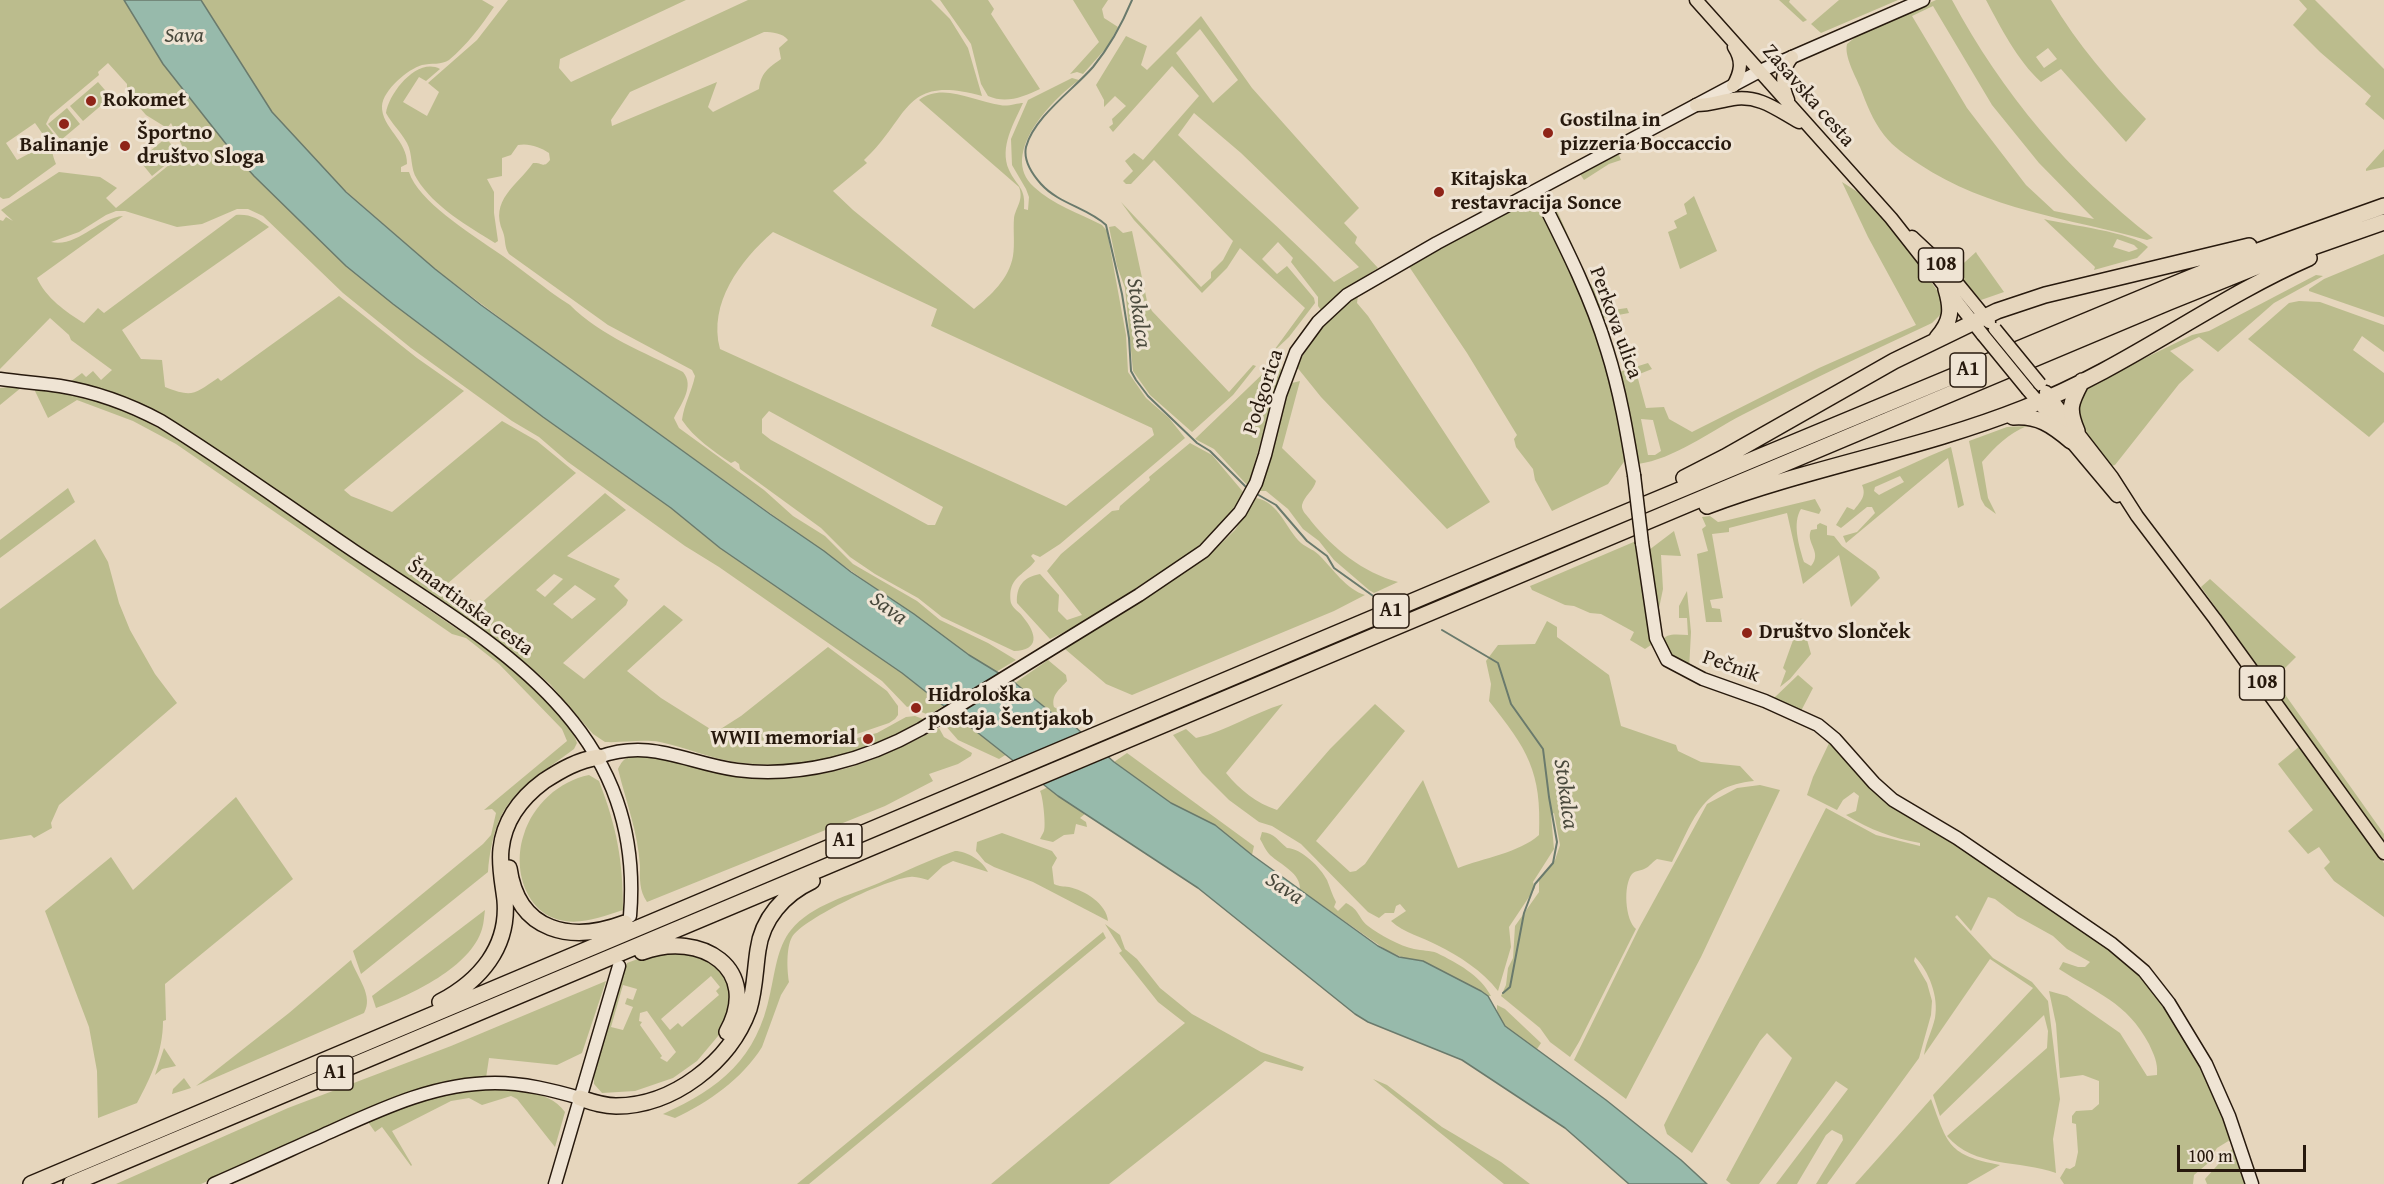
<!DOCTYPE html>
<html>
<head>
<meta charset="utf-8">
<style>
	body { margin:0 }
	#map { position:relative; width:2384px; height:1184px; overflow:hidden; background:#e6d6bd; font-family:"Gentium Book Plus",serif }
	canvas { display:block }
	.scale { position:absolute; left:2177px; top:1145px; width:129px; height:27px; box-sizing:border-box; border:3px solid #27190d; border-top:0; padding-left:8px; font-size:18px; line-height:21px; white-space:nowrap; color:#27190d; -webkit-text-stroke:4px #efe4d4; paint-order:stroke }
</style>
</head>
<body>
<div id="map">
<canvas width="2384" height="1184"></canvas>
<div class="scale">100 m</div>
</div>
<script>
const context = document.querySelector('canvas').getContext('2d');
context.lineJoin = 'round';
function fill(path, color) {
  context.fillStyle = color;
  context.fill(path, 'evenodd');
}
function trace(path, color, width, dash) {
  context.strokeStyle = color;
  context.lineWidth = width;
  context.lineCap = dash ? 'butt' : 'round';
  context.setLineDash(dash || []);
  context.stroke(path);
}
function label(font, color, halo, rows, align = 'center') {
  context.font = font + ' "Gentium Book Plus",serif';
  context.lineWidth = 6;
  context.setLineDash([]);
  context.textBaseline = 'middle';
  context.strokeStyle = halo;
  context.fillStyle = color;
  for (const [text, x, y, turn = 0] of rows) {
    context.save();
    context.translate(x, y);
    context.rotate((+turn || 0) * Math.PI / 180);
    context.textAlign = isNaN(turn) ? turn : align;
    if (halo) context.strokeText(text, 0, 0);
    context.fillText(text, 0, 0);
    context.restore();
  }
}
fill(new Path2D(`
	M0 0H124L163 64 230 149 298 219 371 286 543 417 671 508 720 548 902 673 943 706 929 715 919 711 921 707 916 704 907 707 882 681 831 645 719 567 685 546 568 462 539 437 512 421 411 348 343 293 263 216 248 209H237L202 224 177 227 125 211H116L106 215 79 232 51 242C77 248 98 218 123 216L37 278C46 298 66 312 84 323L98 308 104 313 236 215C251 214 258 219 269 227L122 330 141 359 162 360 165 387C193 398 194 394 218 378L221 381 339 296 417 358 464 391 344 490 351 496 392 512 502 421 537 441 576 473 447 584 479 605 605 493 626 510 567 556 620 579 614 586 628 600 626 605 563 663 584 679 664 605 683 620 627 671 661 698 723 737 740 742 821 747 877 733 906 717 915 716 923 719C867 754 802 772 735 762 709 758 685 747 660 742 641 739 623 743 605 742L593 734 550 684 529 666 476 627 188 431 137 402 106 390 70 382 82 373 86 377 93 371 101 380 112 370 71 340 69 335 50 318 0 369V220L3 221 6 217 13 221 1 210 59 172 100 177 117 188 106 198 116 208 185 152 171 123 167 128 146 115 127 93V84L108 63 98 72 99 75 50 116 46 124 58 140C50 149 52 154 56 164L9 198 3 199 0 197ZM35 123 49 143 17 160 6 143ZM554 574 563 579 545 597 536 590ZM575 585 596 599 572 619 553 604Z
	M201 0H482L494 7C481 26 467 45 449 60 442 65 431 63 422 65 408 69 383 90 382 106 381 127 408 141 407 164L401 167V172H409C418 201 470 233 494 250 520 267 543 288 570 305 601 336 644 352 683 372 695 386 681 404 674 418L679 428 764 490 793 516 825 536 853 564 917 601 940 620 988 643 1016 660 996 672 969 655 568 369 435 269 331 178 272 112Z
	M508 0H686L560 59 559 68 571 82 748 0H931L950 19 968 48 982 96C902 74 911 117 864 160L867 163 833 191 853 210 974 309C991 295 1009 279 1013 256 1015 244 1013 231 1014 218 1016 207 1024 200 1019 187L919 100C943 82 975 102 1000 105 1008 107 1017 103 1023 103 1014 123 999 147 1009 170 1017 187 1026 187 1024 209L1028 210 1029 197 1026 189 1012 165 1011 139 1028 100 1072 78 1079 80C1053 99 998 154 1034 187 1053 205 1079 213 1102 225L1107 231 1126 335 1128 372 1146 398 1169 418 1185 438 1060 544 1040 557 1033 554 1031 556 1035 561C1028 571 1014 576 1011 589 1010 592 1010 600 1011 603 1013 609 1020 612 1023 617 1037 634 1040 650 1014 651L942 617 918 598 875 574 850 557 821 528 740 469 739 464 735 461 731 463C713 451 694 438 682 420 684 404 692 391 695 376L692 370 608 325 509 254C504 247 506 240 503 232 489 200 517 186 533 163 543 162 543 169 550 160L549 153C540 147 529 143 518 145L511 155 502 158V176L487 179 494 192V213L498 241 495 243C468 226 434 207 417 179 410 169 413 154 407 143 401 132 392 124 386 113 389 93 417 57 440 69L426 81 419 77 403 102 427 116 439 92 428 83 477 40ZM764 32C772 32 783 33 788 40L779 48 781 59C768 68 761 73 759 89L713 112 708 107 717 82 612 126 611 120 630 92ZM773 232 937 309 931 326 1152 428 1154 435 1066 506 720 349C708 303 740 261 773 232ZM769 411 943 507 935 525H928L771 440 762 433V419Z
	M940 0H988L994 9 991 14 1040 89C1023 97 1006 104 988 96L981 84 971 44Z
	M1073 0H1108L1102 9 1104 18 1118 27 1107 47 1083 74 1077 72 1070 74 1099 42Z
	M1779 0H1790L1789 2 1807 20 1803 22Z
	M1839 0H1898L1821 33 1811 24Z
	M1936 0H1952C2002 93 2069 173 2153 238L2147 240C2068 218 1988 210 1919 164 1907 156 1893 147 1884 135 1873 121 1866 103 1860 87 1855 75 1844 56 1847 44L1858 35ZM1933 6 1992 105 2039 163 2094 219 2054 211 2026 185 1967 108 1912 16Z
	M1986 0H2051C2078 45 2110 82 2146 119L2126 142 2061 69 2041 82C2017 60 2001 28 1986 0ZM2048 48 2057 59 2044 68 2036 57Z
	M2299 0H2315L2384 69V120L2365 104 2371 96 2320 52 2293 25 2307 9Z
	M1201 16 1252 88 1359 208 1344 223 1357 237 1355 243 1378 268 1339 293 1321 310 1318 306V297L1291 262 1293 258 1278 242 1262 259 1277 274 1287 266 1314 298 1315 303 1289 337 1272 353 1305 308 1240 248 1227 268 1202 293 1134 220 1121 202 1201 287 1211 278V272L1223 260 1233 241 1154 160 1131 184H1126L1123 181 1133 171 1125 161 1134 153 1143 160 1199 96 1172 66 1113 132 1109 127 1113 124 1112 119 1126 106 1115 96 1104 107V100L1096 85 1126 36 1147 46 1141 65 1147 70ZM1200 29 1238 80 1213 103 1176 53ZM1194 113 1241 153 1359 267 1334 282C1284 230 1229 185 1178 135Z
	M98 82 111 97 83 121 70 106Z
	M67 108 80 124 61 140 48 124Z
	M166 138 179 154 152 176 139 160Z
	M2384 149V167L2366 171V169Z
	M1615 155H1619L1621 160 1609 164 1584 180 1580 174Z
	M1842 182 1864 196 1894 231 1942 297 1943 312 1932 323C1868 353 1804 383 1742 415 1709 432 1674 459 1638 464L1631 418 1619 372 1648 363 1652 369 1637 375 1646 408 1664 407 1669 419 1692 432 1819 368 1916 325 1868 237ZM1641 419 1653 420 1661 451 1655 455H1648Z
	M1550 195 1590 284 1595 287 1606 311 1627 308 1629 313 1602 318 1548 198Z
	M1694 196 1717 251 1680 269 1668 232 1677 228 1674 221 1687 214 1684 204Z
	M1525 203 1538 206 1543 214 1577 281 1610 373 1626 459 1608 484 1552 511 1535 480 1533 469 1516 447 1514 439 1517 435 1467 353 1408 265 1510 210Z
	M2044 219C2067 225 2133 232 2148 247L2137 258 2094 270 2095 267ZM2117 239 2134 245 2138 249 2129 252 2113 247Z
	M1115 226 1123 233 1132 231 1147 301 1152 311 1229 392 1253 365 1256 366 1233 395 1192 432 1150 395 1133 371 1125 288 1117 266 1109 227Z
	M1976 252 1977 254 2004 292 1981 300 1955 271Z
	M2384 254V317L2309 291V289L2324 279Z
	M2316 275 2323 276 2274 303 2218 352 2199 337 2170 351 2194 370 2179 384 2115 465 2111 466C2095 443 2063 413 2088 386L2192 335 2209 331Z
	M1358 295 1357 303 1368 316 1490 502 1447 529 1321 397 1296 366 1325 322Z
	M2299 301 2320 302 2384 325V352L2362 336 2353 350 2384 373V422L2369 437 2248 339 2289 303Z
	M1274 363 1280 365 1281 371 1248 486 1214 449 1195 439Z
	M1300 381 1282 448 1316 481C1314 490 1304 496 1302 505 1301 511 1308 516 1311 521 1334 549 1362 572 1398 582L1374 593 1369 590 1334 560 1319 541 1303 529 1288 509 1266 491H1259L1273 448 1288 387 1292 383Z
	M18 386 22 387 0 405V388Z
	M39 388 95 399 131 412 184 443 504 661C527 682 568 713 577 743L574 749C519 790 495 798 488 872L361 974 353 951 483 844 491 835 496 813 492 809 484 810 567 741 562 729 499 664 466 638 452 634 176 444 133 421 77 400 48 418 35 391V389Z
	M2027 426C2009 433 1995 447 1982 462L1988 498 1996 514 1985 506 1981 499 1969 441 2007 427Z
	M1190 443 1212 455 1244 493C1214 543 1177 562 1130 592 1104 609 1078 626 1050 639L1017 603C1016 587 1023 577 1040 574L1059 595 1058 611 1067 620 1082 615 1047 571 1061 554 1112 511 1119 510 1120 506 1150 480 1149 477Z
	M1951 447 1964 505 1958 508 1948 458 1846 543 1843 536 1857 532 1875 513 1872 507H1867L1841 528 1836 525 1847 507 1854 510C1860 502 1867 496 1862 485 1893 474 1920 459 1951 447ZM1900 476 1904 482 1879 495 1874 491 1875 487Z
	M68 488 75 502 0 558V540Z
	M1256 498C1279 502 1286 529 1301 543 1307 548 1315 550 1320 556 1333 569 1346 589 1365 595L1334 611 1132 695 1106 684 1065 649 1205 559 1235 530Z
	M1815 499 1821 510 1819 514 1801 509C1792 523 1799 546 1804 562L1811 566C1823 552 1805 543 1811 530L1817 529V525L1820 523 1827 526V535L1834 536 1842 546 1876 571 1880 578 1851 607 1839 555 1803 584 1787 513 1729 528V532L1712 534 1723 598 1710 600 1712 608 1720 609 1722 622H1706L1697 554 1708 551 1702 529 1706 526 1702 517 1710 516 1718 522 1724 521Z
	M1674 531 1681 556 1661 555 1663 589 1656 623 1649 550Z
	M95 539 108 562 119 603 130 630 155 674 177 703 59 805 51 823 52 828 34 838 31 835 0 840V609Z
	M1636 541 1651 645 1645 649 1630 640 1634 632 1601 614 1590 613 1574 606 1565 605 1532 590 1530 586 1535 584Z
	M2210 579 2296 657 2274 679 2384 834V842L2201 587Z
	M1687 591 1691 632 1689 670 1679 666 1661 642C1667 632 1677 635 1688 635L1687 618H1679V606Z
	M1801 618 1811 654 1790 679 1780 687 1786 671 1783 668Z
	M1547 621 1557 627V637L1609 675 1621 726 1676 745 1678 751 1701 762 1740 766 1754 781C1700 786 1694 821 1672 862L1657 859C1652 862 1650 866 1646 868 1641 871 1636 870 1632 874 1623 885 1625 920 1636 929L1579 1042 1570 1057 1550 1042 1540 1028 1501 996 1506 985 1508 968 1513 958 1515 926 1539 892V880L1555 860 1560 845 1554 813 1551 815 1554 849 1533 882 1535 888 1509 927 1511 947 1498 991C1483 971 1459 956 1437 945 1422 937 1404 933 1391 921L1406 911 1400 904 1396 906 1394 913H1385L1379 918 1368 912 1301 844 1272 826 1259 822 1229 800 1202 773 1173 735 1186 729 1196 738C1227 731 1253 713 1283 704L1226 773C1240 790 1256 803 1277 810L1330 749 1375 704 1405 731 1316 841 1350 872 1356 871 1365 864 1423 780 1458 868C1483 858 1519 853 1539 835 1542 771 1527 749 1489 701L1491 684 1486 661 1498 645 1535 644Z
	M828 647 887 691 898 706V715L895 719 889 723 851 736 813 744 741 739 719 730 741 716Z
	M1048 660 1066 675 1067 681C1060 689 1051 695 1054 707L1059 710 1058 714H1053L1015 683Z
	M1798 675 1813 688 1801 711 1776 701 1774 698Z
	M956 717 1007 754 999 759 958 740 944 724Z
	M939 728 944 737 972 753 971 756 958 764 929 774 933 781 885 806 647 902C639 890 640 880 640 866 638 832 626 802 618 769 621 763 623 759 630 757 648 750 733 768 757 771 768 773 781 776 793 776 845 776 894 752 939 728Z
	M1831 739 1869 783 2002 874V879L2015 882 2130 963 2158 996 2206 1074 2229 1131 2230 1140 2217 1148 2207 1164 2194 1175 2193 1184H2064L2060 1178 2066 1168 2070 1169 2075 1166 2078 1152 2076 1124 2072 1123V1116L2076 1111 2092 1110 2099 1104V1081L2083 1075 2060 1078 2056 1024 2049 991 2067 996 2120 1033 2147 1076 2157 1075C2158 1062 2154 1055 2149 1044 2127 1002 2096 993 2059 969L2063 962 2078 967H2085L2090 962 2067 949 2053 936 2017 916 1995 899 1988 897 1971 931 1957 915 1955 917 1993 958 2032 982 2048 1001 2060 1099 2053 1139 2056 1173C2020 1160 1974 1168 1947 1136L2047 1048 2048 1031 2044 1015 1940 1116 1933 1095 2033 988 1990 959 1924 1055C1926 1042 1932 1031 1935 1018 1939 997 1929 971 1915 957L1914 961 1927 983 1932 1001 1931 1015 1919 1058 1827 1184H1816L1843 1140 1842 1135 1832 1130 1826 1135 1797 1184H1776L1848 1089 1836 1081 1759 1184H1731L1726 1180 1792 1058 1767 1033 1760 1041 1692 1153 1667 1134 1664 1125 1669 1115 1826 808 1876 835 1920 846V843C1893 838 1870 830 1846 815L1856 811 1859 796 1854 792 1843 800 1837 810 1807 795 1813 777Z
	M2300 746 2384 863V917L2334 881 2324 868 2330 862 2319 847 2308 854 2288 831 2313 810 2278 764Z
	M1127 753 1254 846 1252 855 1215 825 1171 803 1114 762Z
	M589 775 599 781C617 828 623 860 623 910 604 916 584 924 565 921 525 915 512 868 524 834 533 805 559 781 589 775Z
	M1760 785 1780 790 1701 957 1626 1099 1574 1060 1639 928 1707 804 1737 788Z
	M1048 787 1086 813 1080 818 1086 822 1087 827 1076 824 1074 834 1064 835 1053 842 1040 839C1041 836 1043 834 1044 831 1046 826 1043 796 1040 791Z
	M236 797 293 879 165 984 166 1020 163 1021C163 1052 151 1077 137 1103L98 1118 97 1071 89 1027 45 911 111 857 133 890Z
	M1262 832C1275 833 1278 841 1287 848 1301 848 1321 868 1327 880 1330 887 1332 895 1336 902L1334 907 1338 911 1346 903C1360 910 1358 918 1368 926 1380 935 1400 946 1414 949 1422 951 1430 950 1437 953 1457 963 1480 975 1491 996H1488L1423 961 1406 959 1386 950 1300 890C1301 873 1281 865 1270 855 1266 851 1263 844 1260 839Z
	M1002 833 1052 851 1057 858 1052 867 1054 884C1060 887 1063 886 1069 887 1084 890 1107 904 1108 921L1033 882 994 867 985 862 976 851 977 842Z
	M955 851C967 851 983 861 988 872L953 861 943 866 928 880C923 879 916 876 910 877 887 879 804 918 792 937 786 948 787 970 789 982L781 995 762 1047C742 1079 709 1102 675 1118L663 1114C721 1088 757 1058 770 994 775 973 777 947 791 930 811 905 850 895 879 883 904 872 929 860 955 851Z
	M485 910C484 916 484 923 482 929 471 967 411 995 376 1008L372 996Z
	M1105 924 1120 935 1125 949 1137 959 1160 988 1192 1014 1261 1052 1304 1067 1302 1071 1265 1061 1109 1184H991L1185 1023 1158 1002 1119 953 1122 951Z
	M1103 932 1106 938 809 1184H797Z
	M689 950 724 969 733 996 724 1029 697 1061 673 1078 635 1091 602 1093 594 1084V1076L627 963 659 951ZM711 976 720 987 716 991 719 995 682 1027 678 1023 670 1030 661 1019ZM623 985 637 989 633 1000 627 998 625 1004 633 1007 623 1030 611 1027ZM647 1011 676 1052 667 1062 660 1058 662 1056 640 1025 642 1022 639 1021 640 1013Z
	M351 960C357 977 374 996 364 1013L196 1086 289 1013Z
	M606 981 582 1053 557 1065 489 1058 486 1078 440 1083 390 1100 201 1184H116L288 1108 451 1046Z
	M1497 1005 1505 1009 1541 1043 1537 1049C1521 1040 1495 1026 1497 1005Z
	M164 1048 176 1066 162 1069 155 1075Z
	M184 1078 191 1088 172 1094 173 1089Z
	M1373 1079 1387 1085 1442 1127 1501 1162 1530 1184H1504Z
	M479 1089C506 1091 548 1087 565 1112L555 1147 517 1099 511 1096 482 1105 469 1098 451 1101 392 1131 412 1165 411 1166 382 1127 375 1132 368 1122 428 1097Z
	M1931 1099C1948 1145 1948 1155 2000 1165L1967 1184H1855Z
	M2233 1148 2246 1184H2207L2205 1179Z`), '#bbbc8d');
const water = new Path2D(`
	M124 0H201L272 112 346 192 435 269 481 305 770 514 824 551 851 572 914 614 969 655 1015 683 1053 714 1072 724 1114 762 1171 803 1215 825 1252 855 1378 946 1399 957 1423 961 1481 991 1488 996 1505 1026 1606 1100 1681 1160 1707 1184H1629L1565 1128 1462 1060 1368 1022 1355 1014 1198 888 1058 796 902 673 720 548 671 508 543 417 393 304 346 266 254 176 230 149 163 64Z`);
fill(water, '#97baab');
trace(water, '#6a7a6c', 1.5);
trace(new Path2D(`
	M1132 0C1122 24 1110 46 1093 67 1073 90 1034 117 1026 147 1023 161 1033 175 1041 184 1059 204 1088 208 1106 225L1122 294 1129 338 1131 371 1136 380 1148 396 1197 443 1210 451 1248 489
	M1255 493 1276 505 1307 541 1327 556 1334 568 1376 598
	M1442 630 1498 663 1511 704 1543 749 1549 797 1557 842 1553 863 1535 884 1524 913 1510 987 1503 993`), '#6a7a6c', 2);
const secondary = new Path2D(`
	M1537 190C1563 242 1590 294 1607 350 1620 391 1627 433 1634 475
	M0 379C20 382 40 383 60 386 97 392 129 404 161 421 227 462 290 508 354 551 492 643 646 723 630 916
	M1642 543 1656 638 1667 660 1703 679 1765 701 1818 725 1835 739 1874 783 1893 800 1957 838 2112 944 2144 971 2169 1003 2206 1064 2229 1116 2252 1184
	M599 757C651 738 686 763 737 770 800 778 866 760 921 729L1139 595 1204 551 1240 512 1256 483 1265 455 1280 395 1296 352 1318 322 1347 295 1437 243 1760 71 1923 0
	M214 1184C253 1167 292 1149 330 1132 383 1108 436 1083 495 1083 524 1083 552 1090 580 1098
	M555 1184 619 966`);
const primary = new Path2D(`
	M1696 0 1891 218 1983 335
	M1733 86C1741 72 1743 61 1734 47
	M1788 100C1781 82 1781 72 1792 57
	M1696 105C1710 105 1720 101 1733 99 1760 95 1777 110 1799 122
	M1912 237 1944 267 1989 322
	M2028 390 2117 496
	M2046 392 2112 477 2137 516 2215 619 2384 853`);
const highway = new Path2D(`
	M1937 338C1952 321 1952 309 1946 289
	M2013 417C2038 415 2052 425 2071 441
	M2077 431C2067 408 2071 402 2082 381
	M1684 478 1725 457 1894 361 1997 311 2045 295 2249 246
	M1707 506C1811 467 1921 449 2024 408 2125 369 2211 301 2309 258
	M509 868C518 933 572 943 625 923
	M642 952C701 930 762 969 727 1032
	M440 1002C480 981 509 947 505 900 503 883 499 866 501 849 504 820 521 798 544 781 561 770 578 760 599 757
	M580 1098C592 1102 603 1106 616 1106 673 1106 730 1062 749 1009 755 989 755 970 758 950 762 919 784 894 812 881
	M31 1184 1437 591 2165 288 2241 257 2384 206
	M71 1184 2169 302 2256 267 2384 222`);
trace(secondary, '#27190d', 15);
trace(primary, '#27190d', 15);
trace(highway, '#27190d', 18);
trace(secondary, '#efe4d4', 12);
trace(primary, '#e6d6bd', 12);
trace(highway, '#e6d6bd', 15);
const secondaryBridge = new Path2D(`
	M1634 475 1642 543`);
const primaryBridge = new Path2D(`
	M1995 329 2040 384
	M1983 335 2028 390`);
trace(secondaryBridge, '#27190d', 15, []);
trace(primaryBridge, '#27190d', 15, []);
trace(secondaryBridge, '#efe4d4', 12);
trace(primaryBridge, '#e6d6bd', 12);
for (const [x, y, r, color] of [
	[91,101,6,"#8f2418"],
	[64,124,6,"#8f2418"],
	[1548,133,6,"#8f2418"],
	[125,146,6,"#8f2418"],
	[1439,192,6,"#8f2418"],
	[1747,633,6,"#8f2418"],
	[916,708,6,"#8f2418"],
	[868,739,6,"#8f2418"]
]) {
  const dot = new Path2D();
  dot.arc(x, y, r, 0, 2 * Math.PI);
  context.fillStyle = color;
  context.fill(dot);
  trace(dot, '#efe4d4', 2);
}
for (const [x, y, w] of [
	[1941,265,45],
	[1968,370,36],
	[1391,611,36],
	[2262,683,45],
	[844,841,36],
	[335,1073,36]
]) {
  const box = new Path2D();
  box.roundRect(x - w / 2, y - 17, w, 34, 4.5);
  context.fillStyle = '#efe4d4';
  context.fill(box);
  trace(box, '#27190d', 1.5);
}
label('bold 20px', '#27190d', null, [
	["108",1941,265],
	["A1",1968,370],
	["A1",1391,611],
	["108",2262,683],
	["A1",844,841],
	["A1",335,1073]
]);
label('21px', '#27190d', '#efe4d4', [
	["Zasavska cesta",1808,96,49],
	["Perkova ulica",1615,323,70],
	["Podgorica",1264,392,-72],
	["Šmartinska cesta",470,608,36],
	["Pečnik",1731,667,20]
]);
label('bold 21px', '#27190d', '#efe4d4', [
	["Rokomet",103,101],
	["Gostilna in",1560,121],
	["pizzeria Boccaccio",1560,145],
	["Športno",137,134],
	["društvo Sloga",137,158],
	["Balinanje",64,146,"center"],
	["Kitajska",1451,180],
	["restavracija Sonce",1451,204],
	["Društvo Slonček",1759,633],
	["Hidrološka",928,696],
	["postaja Šentjakob",928,720],
	["WWII memorial",856,739,"right"]
], 'left');
label('italic 22px', '#49493c', '#efe4d4', [
	["Sava",184,36],
	["Stokalca",1138,313,82],
	["Sava",888,609,36],
	["Stokalca",1565,794,82],
	["Sava",1284,889,33]
]);
</script>
</body>
</html>
